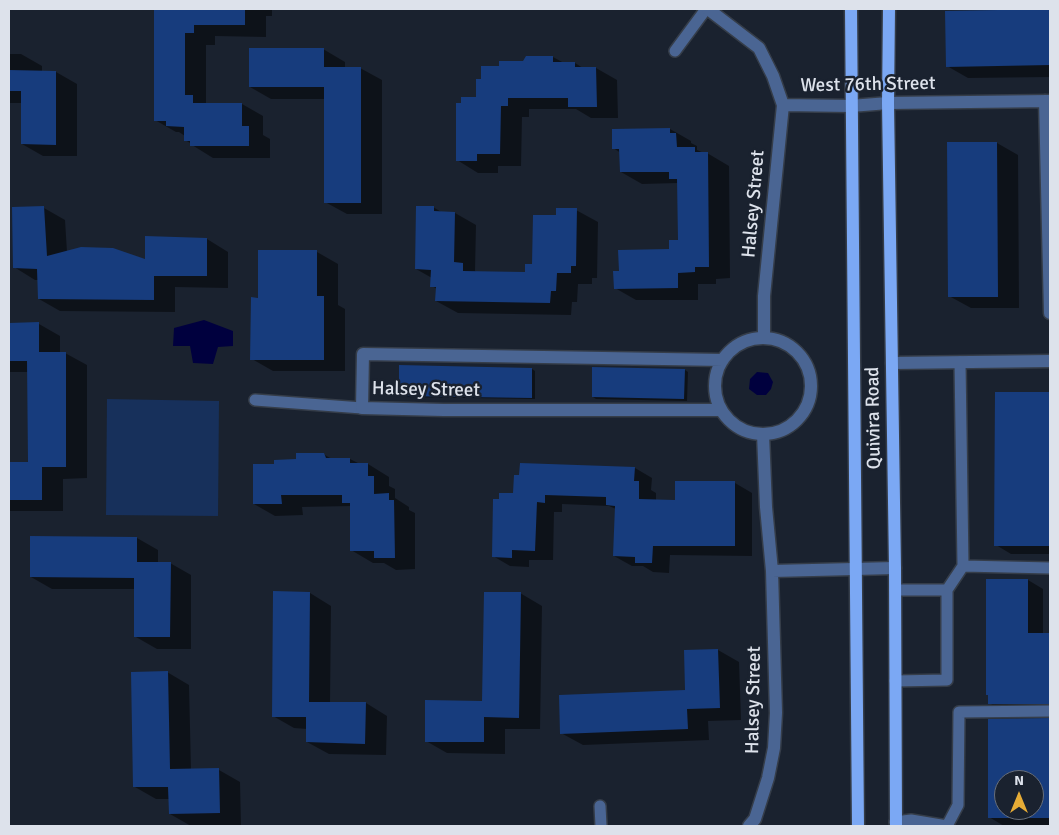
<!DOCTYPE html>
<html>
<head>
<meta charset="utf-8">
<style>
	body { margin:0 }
	#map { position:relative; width:1059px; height:835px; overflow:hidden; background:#1a222f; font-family:Signika,sans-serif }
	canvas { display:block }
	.frame { position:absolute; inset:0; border:10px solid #dde2eb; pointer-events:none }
	.north { position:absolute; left:994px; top:770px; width:50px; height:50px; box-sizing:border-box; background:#1a222f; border:1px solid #686f7a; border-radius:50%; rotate:0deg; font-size:14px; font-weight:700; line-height:20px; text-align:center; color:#dde2eb }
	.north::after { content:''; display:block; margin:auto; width:18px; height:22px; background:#e6ac36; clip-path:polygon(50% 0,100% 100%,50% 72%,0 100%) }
</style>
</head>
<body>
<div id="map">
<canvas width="1059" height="835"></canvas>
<div class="frame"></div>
<div class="north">N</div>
</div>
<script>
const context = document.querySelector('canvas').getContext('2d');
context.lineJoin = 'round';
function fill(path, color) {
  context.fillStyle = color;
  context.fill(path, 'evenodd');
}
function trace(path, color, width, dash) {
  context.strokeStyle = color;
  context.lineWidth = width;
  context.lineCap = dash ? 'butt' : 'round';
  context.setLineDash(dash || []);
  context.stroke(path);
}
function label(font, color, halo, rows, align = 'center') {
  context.font = font + ' Signika,sans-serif';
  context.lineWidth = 5;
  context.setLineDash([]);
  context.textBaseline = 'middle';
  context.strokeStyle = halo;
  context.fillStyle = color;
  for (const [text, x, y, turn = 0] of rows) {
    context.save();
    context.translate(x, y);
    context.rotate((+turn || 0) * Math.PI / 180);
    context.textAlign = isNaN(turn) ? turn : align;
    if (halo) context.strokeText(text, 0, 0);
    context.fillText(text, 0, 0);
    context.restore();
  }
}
fill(new Path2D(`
	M107 399 219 401 218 516 106 515Z`), '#17305b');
fill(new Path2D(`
	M204 320 233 331V346L218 347 213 364 193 363 190 346H173L174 328Z
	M757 372 768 373 773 382 771 389 766 395H757L749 389 750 379Z`), '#00003e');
fill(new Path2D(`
	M156 9H272V16H266V37L215 36V45H206V104H242L263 116V135L270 139V158H213L192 145V144L185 140V136L179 132H176L155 120Z
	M1050 11V77L968 78 947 66 946 13Z
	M323 49 345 62V68H360L382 80V214H347L325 202V99H271L250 87Z
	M9 54H21L42 66V72H56L77 84V156H43L22 144V103H9Z
	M553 57 564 63H575L583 68H596L617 80 618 118H591L576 109H529V117H522L521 166H498V173H478L457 160 483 80 500 68Z
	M670 129 691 141V143L697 146V150L704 153H707L729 166 730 278 716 279V284H698V300H636L615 288 620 273 671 250 679 241 678 183 642 184 621 172V153L613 148Z
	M949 143H997L1018 155 1019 308H971L949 296Z
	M433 207 443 213H455L476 225 475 271 478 273H526L534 265 557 217 576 210 598 222 597 278H592V284H578L577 302H572L571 315 458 313 436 301 437 289 432 286V278L416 269Z
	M44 208 65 220 67 252 146 260 207 239 228 252V288L175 287V312L60 311 39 299 38 280H35L14 267Z
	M317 252 338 264V305L345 309V371H273L252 359 259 299Z
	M9 324H39L60 336V353H65L87 365V478L63 479V511H9V463H29V372H9Z
	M532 369 535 371V399L403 397 400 395Z
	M685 370 688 372 687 401 596 399 593 397Z
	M996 393 1050 394V554H1011L996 545Z
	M323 454 332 459H350L360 464H368L389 477V486L395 489V498L409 507V510L415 513V569L396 570 384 563H373L351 550V506L302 507 303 515 275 516 254 504 276 465Z
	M635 468 652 478 651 490 656 493V501H676V483H735L752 493V556L670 555 669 573 653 572 643 566H632L614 556 616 509 609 506 562 504V512H554L553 560H529V567L510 566 493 556 500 501 514 494Z
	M137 538 158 550V563H170L191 575V649H157L136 637V589H52L31 577Z
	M1028 580 1043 589V635H1050V712H1005L989 703Z
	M274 593H310L331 606 330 703H366L387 716 386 755 329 754 307 742V729L294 728 273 716Z
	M520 593 542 606 540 729H505V754L447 753 426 741 484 702Z
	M718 650 739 662 741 720 708 721 709 740 583 745 561 733 687 691Z
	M167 672 189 685 191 770H219L240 782 241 825 191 826 170 814V799H156L135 787Z
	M989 720H1050V826H1004L989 817ZM1004 780H1034V810H1004Z`), '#0007');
fill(new Path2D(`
	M154 9H245V25H194V33H185V95H193V103H242V126H249V146H190V141H184V127L166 126V121H154Z
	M1050 9V65L946 67 945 11Z
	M249 48H324V67H361V203H324V87H249Z
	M526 56H553V62H575V67H596L597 107H568V98H508V106H501L500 154H477V161H456V103H461V97H476V79H481V66H499V61H523Z
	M9 70 56 71V145L21 144V91H9Z
	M670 128V133H676L677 147H695V152H708L709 267H695V272L678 273V288L614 289 613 271H619L618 250 669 249V240H678L677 179H669V172H620L619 149H612V129Z
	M947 142H997L998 297H948Z
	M44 206 47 256 81 247 113 248 145 259V236L207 238V276H154V300L38 299 37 269 13 268 12 207Z
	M416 206H434V211L455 212 454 262 463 263V271L525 272V264H532L533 215H556V208H577L576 266H571V273H557L556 291H551L550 303 435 301 436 287H430L431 270 415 269Z
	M258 250H317V296H324V360H250L251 297 258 298Z
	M39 322V352H66V467H42V500H9V462H28L27 361H9V323Z
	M399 365 532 368V398L399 396Z
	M592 367 685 369 684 399 592 397Z
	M995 392H1050V546H994Z
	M296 453H324L326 458H350V463H368V476H374V494L389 493V500H394L395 558H374V551H350V503H342V495H281L282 504H253V464H274V460L296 459Z
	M520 463 635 467 634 481H639V499L675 500V481H735V546H653L652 563H635V557L613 556 615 506 606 505V497L545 495V503L537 502 535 551 512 550V558L492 557 493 499H499V493H513L514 475H519Z
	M30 536 137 537V562H171L170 637H134V578L30 577Z
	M986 579H1028V633H1050V704H988V695H986Z
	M273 591 310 592 309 702H366L365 744 306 742V717H272Z
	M484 592H521L519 718 484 717V742H425V700L482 701Z
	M718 649 720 708 687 709 688 729 560 734 559 695 685 690 684 650Z
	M168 671 170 769 219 768 220 813 169 814 168 787H133L131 672Z
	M1050 718V818H988V719ZM1004 780H1034V810H1004Z`), '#173c7d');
const lane = new Path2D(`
	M675 51 706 9
	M255 400 362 408
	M963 566 1050 568
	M895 590H947
	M895 681 947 680V590L963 566 960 362
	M600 806 601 826
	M895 822 911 820 947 826 958 805 959 712 1050 711`);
const street = new Path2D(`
	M708 9 759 48 773 76 783 105 764 296V338
	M1045 101 1050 313
	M783 105 851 106 888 103 1050 101
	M715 386a48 48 0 1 1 96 0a48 48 0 1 1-96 0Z
	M892 363 1050 361
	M721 410H444L362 408 363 354 723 360
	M772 571 895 568
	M749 826 755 819 768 778 774 748 776 713 772 571 766 507 763 434`);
const primary = new Path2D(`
	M851 9 858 826
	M889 9 888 103 895 568 896 826`);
trace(lane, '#353d49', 14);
trace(street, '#353d49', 15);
trace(primary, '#353d49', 15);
trace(lane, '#4a6593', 11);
trace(street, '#4a6593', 12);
trace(primary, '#7ba8f4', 12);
label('19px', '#dde2eb', '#1a222f', [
	["West 76th Street",868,85,-1],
	["Halsey Street",754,204,-85],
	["Halsey Street",426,390,1],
	["Quivira Road",874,418,-91],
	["Halsey Street",754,700,-89]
]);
</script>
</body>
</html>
